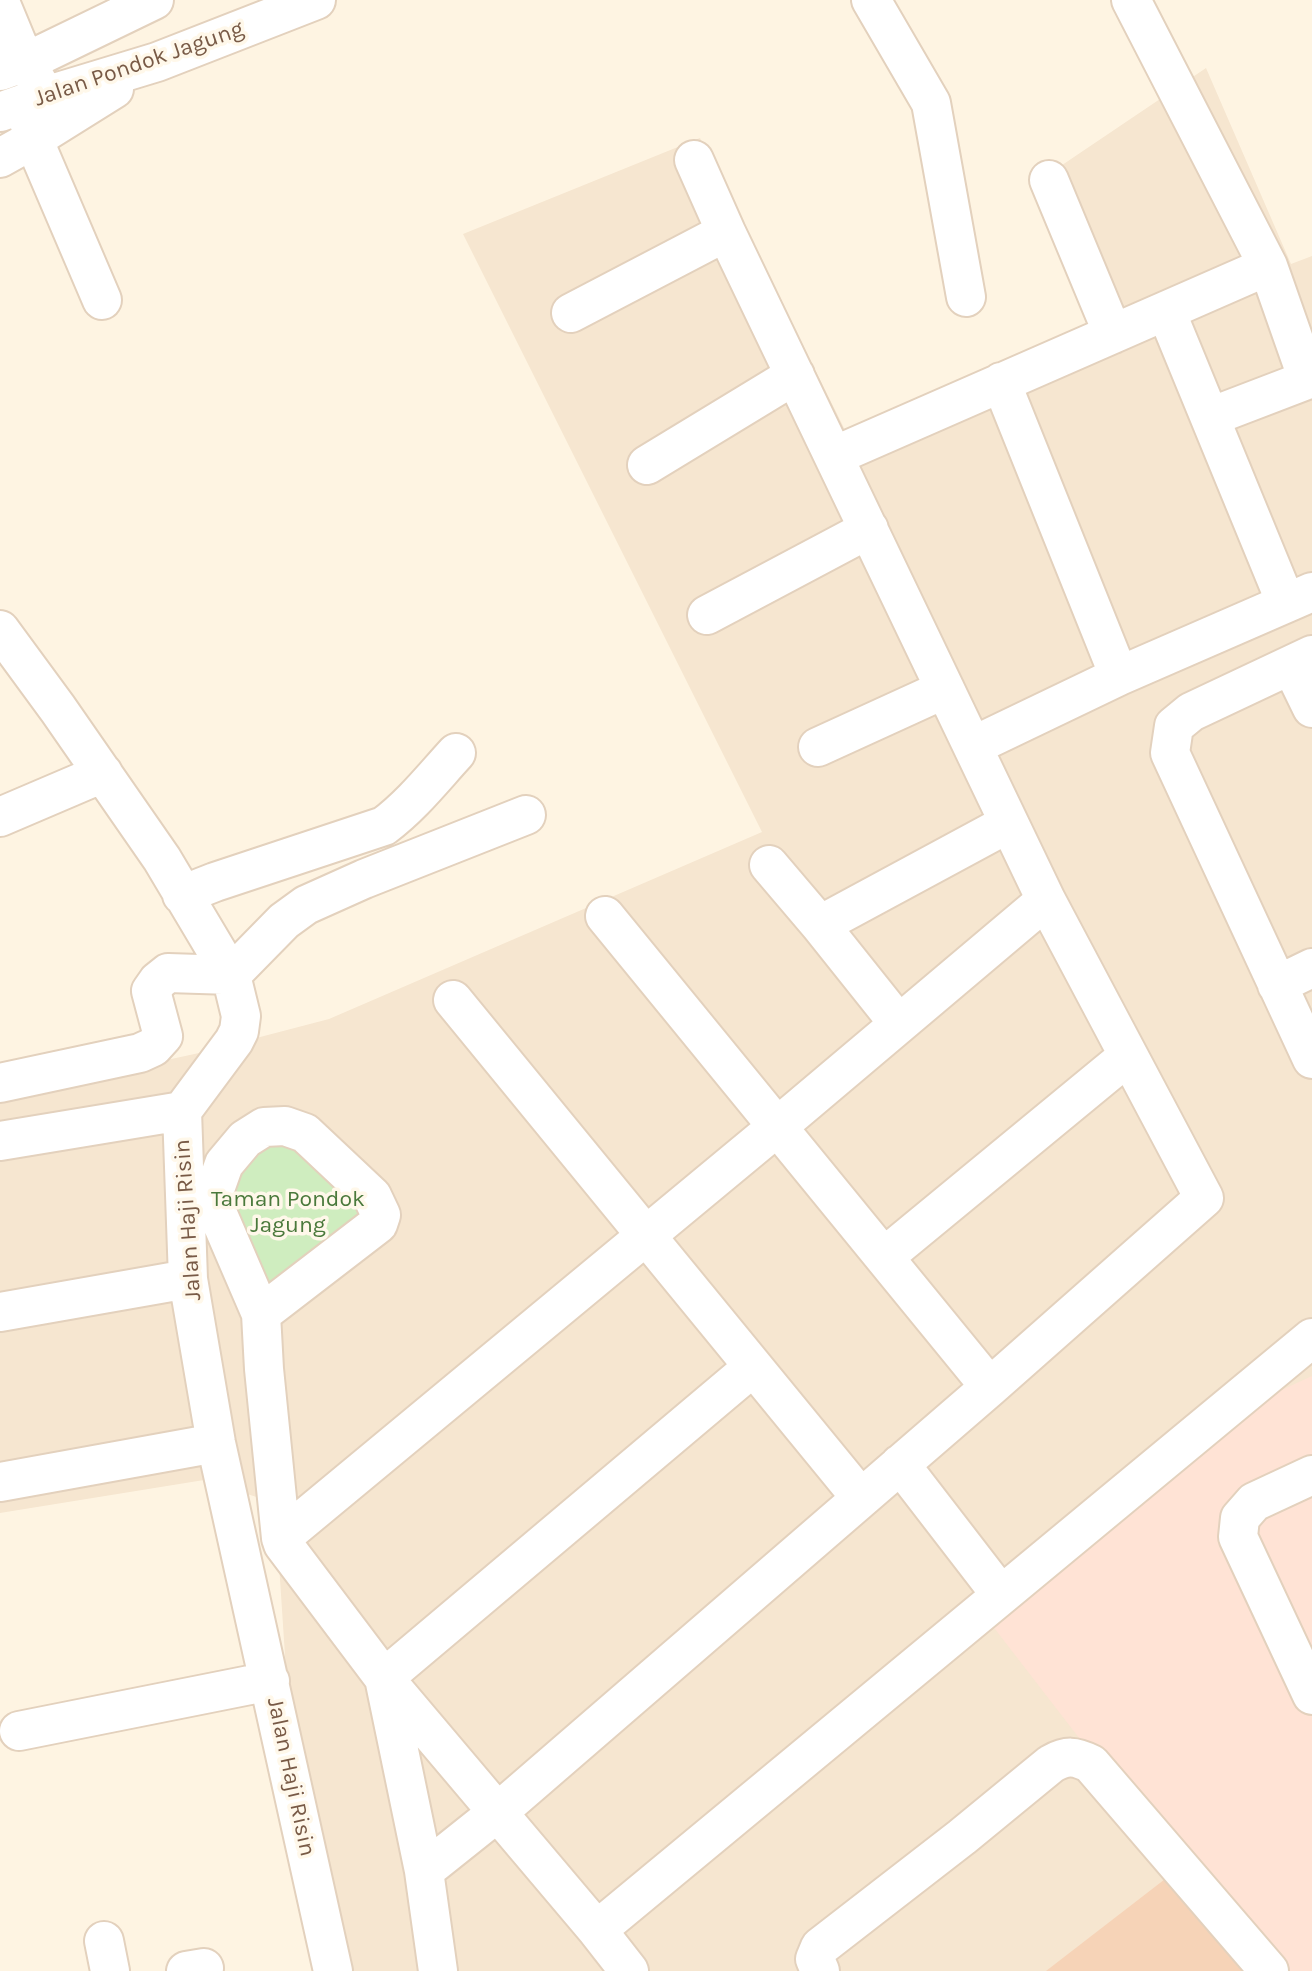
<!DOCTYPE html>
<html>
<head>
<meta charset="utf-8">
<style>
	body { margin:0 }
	canvas { display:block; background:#fef4e2 }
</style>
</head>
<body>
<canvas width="1312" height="1971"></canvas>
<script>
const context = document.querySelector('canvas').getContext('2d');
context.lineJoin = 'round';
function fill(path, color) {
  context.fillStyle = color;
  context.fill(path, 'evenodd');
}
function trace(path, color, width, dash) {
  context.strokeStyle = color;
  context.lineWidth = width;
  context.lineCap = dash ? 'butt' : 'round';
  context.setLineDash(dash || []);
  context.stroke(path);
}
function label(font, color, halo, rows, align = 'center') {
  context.font = font + ' Karla,sans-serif';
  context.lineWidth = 7;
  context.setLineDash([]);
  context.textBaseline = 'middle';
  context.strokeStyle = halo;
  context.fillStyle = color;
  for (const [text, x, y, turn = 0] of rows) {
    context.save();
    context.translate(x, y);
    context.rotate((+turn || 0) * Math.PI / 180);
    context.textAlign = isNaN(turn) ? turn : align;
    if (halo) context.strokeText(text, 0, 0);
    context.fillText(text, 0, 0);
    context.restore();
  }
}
fill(new Path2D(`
	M1206 68 1291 264 1312 256V1971H344L287 1686 275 1503 204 1480 0 1513V1096L199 1053 329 1019 762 832 463 234 700 138 845 430 1093 325 1031 186Z`), '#f6e6d0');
fill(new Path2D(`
	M1312 1376V1971H1259L988 1620 1273 1394Z`), '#ffe3d5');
fill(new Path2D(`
	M264 1127 339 1166 378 1224 261 1314 224 1164Z`), '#cfedbf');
fill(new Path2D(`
	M1169 1876 1243 1971H1046Z`), '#f6d3b7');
const minor = new Path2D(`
	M871 0 931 103 966 297
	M1131 0 1268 266 1308 380
	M0 2 17 43 39 85
	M0 71 28 61 154 0
	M23 104 40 155 102 300
	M0 112 45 96 157 62 316 0
	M0 158 34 139 114 89
	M1049 180 1113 334
	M1166 311 1286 603
	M571 313 726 232
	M1001 382 1119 676
	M1210 417 1312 378
	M834 456 1268 266
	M647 465 795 375
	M707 615 869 529
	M0 630 58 709 162 859 231 975 241 1016 239 1031 234 1041 182 1111 188 1279 216 1443 333 1971
	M1312 655 1191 712 1174 726 1170 753 1312 1059
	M1291 665 1312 708
	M973 746 1119 676 1312 592
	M818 747 945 689
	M0 817 103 773
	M769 865 820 925 899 1024
	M182 895 215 882 384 826C412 805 433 778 456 753
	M605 916 990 1387
	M820 925 1009 823
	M1277 985 1312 968
	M453 1000 861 1498
	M0 1083 140 1053 153 1047 163 1036 151 991 158 981 168 973 231 975 284 921 306 905 364 879 526 815
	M0 1141 182 1111
	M884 1257 1128 1056
	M0 1312 188 1279
	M261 1314 378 1224 381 1215 372 1196 305 1133 285 1126 264 1127 245 1139 224 1164 213 1195 217 1212 261 1314 264 1369 281 1538
	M900 1464 1001 1595
	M1312 1475 1254 1502 1240 1518 1238 1537 1312 1695
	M0 1482 216 1443
	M19 1731 270 1681
	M424 1871 498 1812 990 1387 1204 1198 1046 900 726 232 694 160
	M597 1930 1312 1338
	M104 1941 110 1971
	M186 1971 204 1968
	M438 1971 424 1871 384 1678 753 1367
	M629 1971 597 1930 384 1678 283 1544 281 1538 777 1127 1046 900
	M820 1971 815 1959 820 1947 962 1837 1051 1764C1067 1755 1075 1756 1091 1764L1269 1971`);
trace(minor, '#e3d1bd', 42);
trace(minor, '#fff', 38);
label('23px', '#785a46', '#fff8ea', [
	["Jalan Pondok Jagung",139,64,-19],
	["Jalan Haji Risin",188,1220,-94],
	["Jalan Haji Risin",291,1777,78]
]);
label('23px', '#4a793b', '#fff8ea', [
	["Taman Pondok",288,1199],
	["Jagung",288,1225]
]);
</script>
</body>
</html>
